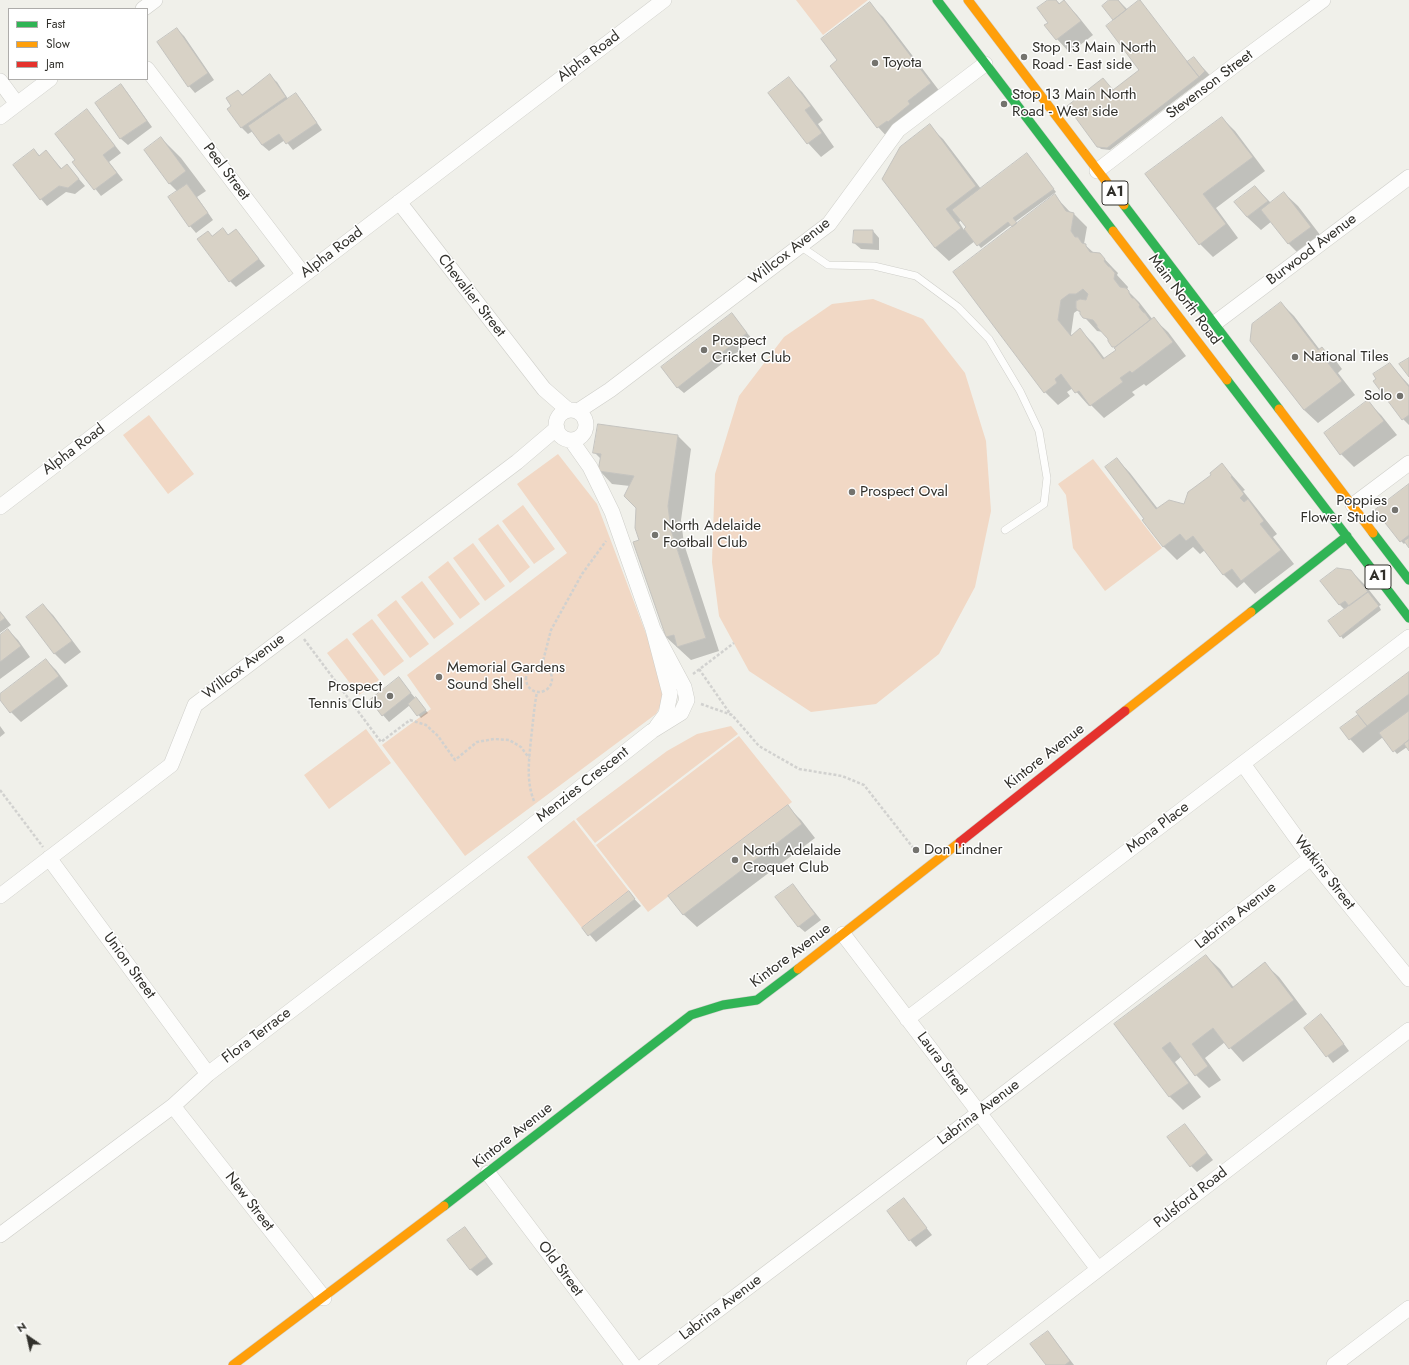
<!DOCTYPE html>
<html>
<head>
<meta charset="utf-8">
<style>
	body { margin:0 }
	#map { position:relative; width:1409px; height:1365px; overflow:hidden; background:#f0f0ea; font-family:Jost,sans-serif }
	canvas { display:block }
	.legend { position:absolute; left:8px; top:8px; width:140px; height:72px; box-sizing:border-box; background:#fff; border:1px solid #adacaa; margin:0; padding:5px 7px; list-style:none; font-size:12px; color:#31302b }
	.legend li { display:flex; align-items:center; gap:8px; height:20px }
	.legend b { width:20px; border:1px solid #adacaa }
	.north { position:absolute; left:8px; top:1317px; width:40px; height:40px; -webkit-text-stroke:3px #fff; paint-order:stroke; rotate:326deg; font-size:11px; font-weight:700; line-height:16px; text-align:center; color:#31302b }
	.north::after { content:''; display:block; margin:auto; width:14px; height:18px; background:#31302b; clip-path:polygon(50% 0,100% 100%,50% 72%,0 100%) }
</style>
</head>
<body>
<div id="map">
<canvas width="1409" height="1365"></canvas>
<ul class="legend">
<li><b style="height:5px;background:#30b455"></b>Fast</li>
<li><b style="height:5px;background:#ff9f0a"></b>Slow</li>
<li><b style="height:5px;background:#e5322d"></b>Jam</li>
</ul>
<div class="north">N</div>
</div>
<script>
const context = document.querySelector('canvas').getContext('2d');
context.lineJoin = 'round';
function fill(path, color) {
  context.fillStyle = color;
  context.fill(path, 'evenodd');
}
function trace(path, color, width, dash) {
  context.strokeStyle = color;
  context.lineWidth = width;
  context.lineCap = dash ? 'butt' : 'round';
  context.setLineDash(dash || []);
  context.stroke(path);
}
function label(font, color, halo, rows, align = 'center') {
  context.font = font + ' Jost,sans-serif';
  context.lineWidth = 3;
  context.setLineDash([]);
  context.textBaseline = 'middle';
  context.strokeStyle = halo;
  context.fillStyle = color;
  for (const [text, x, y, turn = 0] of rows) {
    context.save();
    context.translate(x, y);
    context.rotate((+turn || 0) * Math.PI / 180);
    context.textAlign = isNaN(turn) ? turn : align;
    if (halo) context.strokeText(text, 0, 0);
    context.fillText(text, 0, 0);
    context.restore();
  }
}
fill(new Path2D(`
	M796 0H868L823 35Z
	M873 299 923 319 965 373 986 441 991 511 975 587 939 654 876 704 811 712 749 671 719 616 712 562 715 474 739 396 784 337 832 304Z
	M149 415 194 474 168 494 123 435Z
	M558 454 597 504 665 684 664 699 656 714 465 856 382 745 431 709 407 675 567 553 517 484Z
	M1093 459 1162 548 1105 591 1073 548 1066 495 1058 484Z
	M523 505 555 549 534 564 502 521Z
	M498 524 530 567 510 583 478 539Z
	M473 543 505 586 485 601 453 558Z
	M448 561 480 604 460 619 428 577Z
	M422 581 454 624 434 639 401 597Z
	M396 600 429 644 410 658 377 615Z
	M372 619 404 661 384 676 352 634Z
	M347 638 379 680 359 695 327 653Z
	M731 726 738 734 595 843 576 819 667 751 697 734Z
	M366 729 391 763 329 809 304 775Z
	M739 736 792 802 648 912 596 845Z
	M574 820 629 891 582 928 527 857Z`), '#f1d8c5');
fill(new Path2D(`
	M1050 0H1056L1060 4 1063 1 1077 15 1093 35 1070 53 1057 39 1049 23Z
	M1112 0H1118L1128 10 1140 1 1188 63 1194 59 1207 72 1218 85 1213 90 1202 80 1110 150 1101 149 1098 146 1113 91 1140 70 1115 20 1103 6Z
	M870 4 883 17 944 97 891 141 878 127 839 60Z
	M177 29 184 36 214 80 195 93 189 86 158 43Z
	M270 76 277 82 288 99 296 94 302 101 322 130 293 150 285 140 269 151 262 145 253 131 248 134 242 128V95Z
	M789 79 802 92 823 120 818 124 834 147 821 157 808 143Z
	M121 86 127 92 152 127 128 145 121 139 96 103Z
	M87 111 121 153 109 162 123 180 101 196 74 162 76 160Z
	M1222 118 1235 131 1265 171 1216 208 1238 238 1213 257 1200 244 1146 175Z
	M929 126 943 139 981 189 1029 157 1056 192 1015 222 1017 225 1055 196 1071 213 1074 214 1087 227 1084 244 1094 253 1100 254 1113 268 1118 273 1117 275 1128 287 1127 290 1139 302 1153 320 1154 319 1168 332 1186 356 1146 386 1144 384 1132 392 1135 395 1104 418 1091 405 1089 406 1073 388 1067 392 1070 396 1058 405 1045 392 1013 228 1011 225 981 248 975 241 949 261 935 248ZM962 220 967 227 964 230 959 222ZM1078 310 1097 331 1103 332 1117 350 1105 359 1093 343 1080 330 1072 336 1071 334 1074 313Z
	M161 138 181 158 206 191 197 197 213 220 196 233 190 226 178 192 169 183Z
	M34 150 40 156 46 151 62 169 67 165 85 186 75 194 66 192 47 206 41 199Z
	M1255 187 1271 203 1284 193 1298 206 1324 240 1302 257 1289 244 1272 221 1261 230 1247 217Z
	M223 229 228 235 235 230 265 266 236 287 230 281 213 237Z
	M873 231 879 238V250L861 249 854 243Z
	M1281 303 1294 316 1320 350 1322 348 1336 361 1342 369 1338 373 1355 395 1318 423 1304 410 1251 340Z
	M732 315 753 340 684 393 677 387Z
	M1390 364 1409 385V425L1403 419Z
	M1368 402 1381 415 1397 435 1354 467 1341 454Z
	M678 436 691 449 681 520 684 544 719 651 691 660 666 637 640 541 637 508 630 486 612 484 599 470 601 459 594 452Z
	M1117 459 1130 473 1158 509 1184 505 1222 464 1245 490 1243 491 1277 534 1273 537 1294 564 1255 594 1244 582 1237 588 1224 575 1205 550 1200 554 1193 547 1177 560 1163 546 1145 519Z
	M1409 486V546L1406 542 1404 544 1401 541 1376 510Z
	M1351 571 1365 585 1381 605 1379 606 1381 610 1343 639 1341 636 1345 610 1339 604Z
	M43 605 53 615 81 652 65 664 55 654 28 617Z
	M0 611 11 625 0 633Z
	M8 630 18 640 30 657 0 679V636Z
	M46 660 56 670 68 686 21 722 11 712 0 698V695Z
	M1409 673V749L1407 747 1397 754 1383 737 1363 753 1350 739 1341 729 1360 715Z
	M399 679 428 713 421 718 410 705 389 722 383 715Z
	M0 726 5 733 0 737Z
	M788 807 801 820 815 838 697 927 683 914Z
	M793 885 821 920 805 932 798 926Z
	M629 893 641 906 596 942 584 928Z
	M1206 956 1220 969 1234 988 1265 964 1279 977 1307 1014 1243 1062 1225 1042 1205 1058 1221 1080 1209 1088 1196 1075 1182 1056 1175 1062 1201 1097 1183 1110 1170 1097 1115 1024Z
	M1321 1016 1328 1022 1349 1051 1333 1063 1305 1028Z
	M1185 1125 1213 1160 1197 1172 1191 1166Z
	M904 1199 932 1235 916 1247 910 1240Z
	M465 1228 493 1264 477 1276 470 1269Z
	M1048 1333 1054 1339 1074 1365H1047Z`), '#0003');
const building = new Path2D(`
	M1048 0H1056L1059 4 1064 0 1081 21 1056 40 1044 25 1048 23 1037 8Z
	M1109 0H1118L1126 10 1113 20 1102 6Z
	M1139 0H1140L1199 77 1107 148 1097 147 1067 106 1103 78 1113 90 1139 70 1106 26Z
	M870 2 931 83 908 101 910 104 888 122 887 121 877 128 830 66 837 60 821 39Z
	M177 28 208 73 188 87 157 42Z
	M1194 57 1205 71 1199 77 1187 62Z
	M270 74 286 97 241 128 227 109 231 106 226 98 238 90 242 95Z
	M789 77 811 106 805 110 822 133 807 144 768 93Z
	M121 84 147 121 120 139 95 103Z
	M296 93 317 123 286 144 279 134 262 145 248 126Z
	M87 109 115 146 103 155 117 173 94 190 72 162 75 160 55 134Z
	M1222 117 1253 157 1203 194 1226 224 1199 245 1145 174Z
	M930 124 976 186 946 209 961 228 935 248 882 179 900 147Z
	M161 137 186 171 169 184 144 150Z
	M34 149 39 156 46 150 61 169 67 164 79 179 68 188 59 186 40 200 13 165Z
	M1027 153 1054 189 1013 218 1017 223 1012 227 1008 222 977 246 964 229 966 227 952 210Z
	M187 184 208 213 189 227 168 197Z
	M1255 186 1268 201 1247 217 1234 202Z
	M1284 192 1311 227 1288 244 1261 210Z
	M1055 194 1066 211 1074 213 1071 231 1075 237H1078L1082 243 1086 244V246L1090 252 1100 253 1105 259 1104 261 1108 266 1110 267 1115 273 1114 279 1120 287 1126 288 1129 291V293L1132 298H1134L1140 305 1139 307 1143 312 1145 313 1150 320 1115 347H1112L1108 341V339L1097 327V325L1093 320 1083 318 1080 314V311H1078L1076 308V301L1080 299 1086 300 1088 294 1083 289 1076 294H1069L1061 300 1058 320 1071 336 1080 328 1103 359 1116 350 1114 348 1154 317 1173 342 1132 373 1130 371 1120 378 1123 382 1090 406 1079 391 1075 393 1061 374 1055 379 1057 383 1044 393 953 272Z
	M223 228 228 235 236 229 259 259 229 282 197 239 208 231 212 236Z
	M854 230H873V244L853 243Z
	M1281 302 1318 350 1322 347 1329 356 1325 359 1342 381 1304 410 1250 341 1252 324Z
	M732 313 747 333 677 388 661 367Z
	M1409 358V377L1399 364Z
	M1390 363 1409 387V415L1402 420 1373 381 1376 379 1373 374Z
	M1368 400 1384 421 1340 455 1324 433Z
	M598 424 678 435 668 506 671 530 706 638 677 647 674 635 666 637 633 542 639 540 635 528 636 508 624 496 634 476 598 471 601 454 593 453Z
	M1117 458 1156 509 1169 500 1184 504 1188 492 1211 475 1210 473 1222 463 1232 476 1231 477 1244 494 1240 498 1244 502 1248 499 1264 521 1260 524 1281 550 1241 581 1232 569 1223 575 1193 536 1186 541 1180 534 1163 547 1142 520 1144 519 1105 467Z
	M1409 484V535L1400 542 1375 510Z
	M1409 538V548L1404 541Z
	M1337 568 1351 570 1368 592 1349 606 1345 601 1339 605 1320 581Z
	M1368 592 1379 606 1340 637 1328 621Z
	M43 604 72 641 54 654 26 617Z
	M0 612 5 618 0 622Z
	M8 629 21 646 0 662V635Z
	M46 659 59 676 10 713 0 700V694Z
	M1409 672V694L1367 726 1356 712Z
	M399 677 411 693 382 716 370 700Z
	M416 697 426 710 417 716 408 704Z
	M1409 711V740L1393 752 1379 733Z
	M1358 715 1367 726 1349 740 1340 728Z
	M1409 740V751L1404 744Z
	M788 805 802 824 683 915 668 896Z
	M793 884 815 914 798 927 775 897Z
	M629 891 635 899 588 936 582 928Z
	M1206 955 1232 988 1265 962 1294 1000 1229 1049 1213 1028 1192 1044 1208 1066 1195 1076 1170 1042 1162 1048 1189 1083 1169 1097 1114 1024Z
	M1321 1014 1344 1044 1326 1057 1304 1028Z
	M1185 1124 1207 1153 1190 1167 1167 1137Z
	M904 1198 927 1228 909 1241 887 1211Z
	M465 1227 487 1257 470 1270 447 1240Z
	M1048 1331 1070 1361 1065 1365H1046L1030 1344Z`);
fill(building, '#d8d2c6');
trace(building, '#c4c3bf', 1);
const lane = new Path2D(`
	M800 246 828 265 874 266 916 276 958 307 989 339 1020 391 1039 431 1047 478 1044 504 1005 530`);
const street = new Path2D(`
	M143 9 155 0
	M147 69 304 275
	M0 81 17 104
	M0 117 50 79
	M1097 171 1235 65 1323 0
	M399 202 544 389 568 410
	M1215 323 1409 177
	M556 425a15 15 0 1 1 30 0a15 15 0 1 1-30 0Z
	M578 411 610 390 829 224 898 130 985 64
	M571 440 590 467 612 512 653 629 670 694 666 714 657 726
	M1353 505 1409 463
	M0 507 664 0
	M1243 764 1311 858 1409 979
	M49 858 208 1074
	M0 896 171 765 195 705 517 462 557 428
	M843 934 1098 1269
	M907 1019 1409 637
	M173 1106 324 1298
	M488 1173 633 1365
	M0 1235 173 1106 208 1074 515 839 652 731 681 713 687 700 684 687 653 629
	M645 1365 979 1113 1311 858
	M974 1365 1409 1030
	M1334 1365 1409 1308`);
const fast = new Path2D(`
	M937 0 1113 231
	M1124 205 1279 409
	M1227 380 1409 618
	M1373 533 1409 580
	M1251 612 1347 536
	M444 1206 691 1015 723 1005 757 1000 798 969`);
const slow = new Path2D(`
	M968 0 1124 205
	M1113 231 1227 380
	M1279 409 1373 533
	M1125 711 1251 612
	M798 969 960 842
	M233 1365 444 1206`);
const jam = new Path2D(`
	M960 842 1125 711`);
trace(lane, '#cecec9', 8);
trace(street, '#cecec9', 16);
trace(fast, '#cecec9', 10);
trace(slow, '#cecec9', 10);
trace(jam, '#cecec9', 10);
trace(new Path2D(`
	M304 639 381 742 410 720 426 725 438 736 455 760 477 742 494 739 509 740 521 747 529 758
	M542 665 551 630 582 574 606 541
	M526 679a13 13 0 1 1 26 0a13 13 0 1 1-26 0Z
	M699 669 731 715
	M693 674 734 643
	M701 704 732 715 759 746 799 769 842 776 864 785 918 854
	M0 790 43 847
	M534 801C526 781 529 760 531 739 533 723 534 707 537 692`), '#d1d1cf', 2.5, [3, 2]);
trace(lane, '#fdfdfc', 7);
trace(street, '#fdfdfc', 15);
trace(fast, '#30b455', 9);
trace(slow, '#ff9f0a', 9);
trace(jam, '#e5322d', 9);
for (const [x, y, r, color] of [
	[1024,57,4,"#74736e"],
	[875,63,4,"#74736e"],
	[1004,104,4,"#74736e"],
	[704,350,4,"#74736e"],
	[1295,357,4,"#74736e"],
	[1400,396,4,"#74736e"],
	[852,492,4,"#74736e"],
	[1395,510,4,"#74736e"],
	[655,535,4,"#74736e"],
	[439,677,4,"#74736e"],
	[390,696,4,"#74736e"],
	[916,850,4,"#74736e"],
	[735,860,4,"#74736e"]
]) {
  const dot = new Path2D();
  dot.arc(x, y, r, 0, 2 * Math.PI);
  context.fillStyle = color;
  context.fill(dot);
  trace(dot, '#fff', 1.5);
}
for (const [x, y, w] of [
	[1115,193,26],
	[1378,577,26]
]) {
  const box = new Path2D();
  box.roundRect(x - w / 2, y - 12, w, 24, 3);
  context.fillStyle = '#fff';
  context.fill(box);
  trace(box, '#31302b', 1);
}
label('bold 14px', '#31302b', null, [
	["A1",1115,193],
	["A1",1378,577]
]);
label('15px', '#31302b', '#fff', [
	["Stop 13 Main North",1032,48],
	["Road - East side",1032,65],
	["Toyota",883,63],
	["Stop 13 Main North",1012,95],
	["Road - West side",1012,112],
	["Prospect",712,341],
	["Cricket Club",712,358],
	["National Tiles",1303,357],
	["Solo",1392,396,"right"],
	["Prospect Oval",860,492],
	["Poppies",1387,501,"right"],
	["Flower Studio",1387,518,"right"],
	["North Adelaide",663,526],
	["Football Club",663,543],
	["Memorial Gardens",447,668],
	["Sound Shell",447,685],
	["Prospect",382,687,"right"],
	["Tennis Club",382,704,"right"],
	["Don Lindner",924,850],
	["North Adelaide",743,851],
	["Croquet Club",743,868]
], 'left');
label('15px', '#31302b', '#fff', [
	["Alpha Road",589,57,-37],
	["Stevenson Street",1210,85,-37],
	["Peel Street",226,172,53],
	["Burwood Avenue",1312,250,-37],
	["Willcox Avenue",790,252,-38],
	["Alpha Road",332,253,-37],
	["Chevalier Street",471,296,52],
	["Main North Road",1184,300,53],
	["Alpha Road",74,450,-37],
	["Willcox Avenue",244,667,-37],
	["Kintore Avenue",1045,757,-38],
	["Menzies Crescent",583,785,-38],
	["Mona Place",1158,828,-37],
	["Watkins Street",1324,873,52],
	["Labrina Avenue",1236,916,-38],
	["Kintore Avenue",791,956,-37],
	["Union Street",129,966,54],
	["Flora Terrace",257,1036,-37],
	["Laura Street",942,1064,53],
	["Labrina Avenue",979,1113,-37],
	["Kintore Avenue",513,1136,-38],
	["Pulsford Road",1191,1198,-38],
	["New Street",249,1202,52],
	["Old Street",560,1269,53],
	["Labrina Avenue",721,1308,-37]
]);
</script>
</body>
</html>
